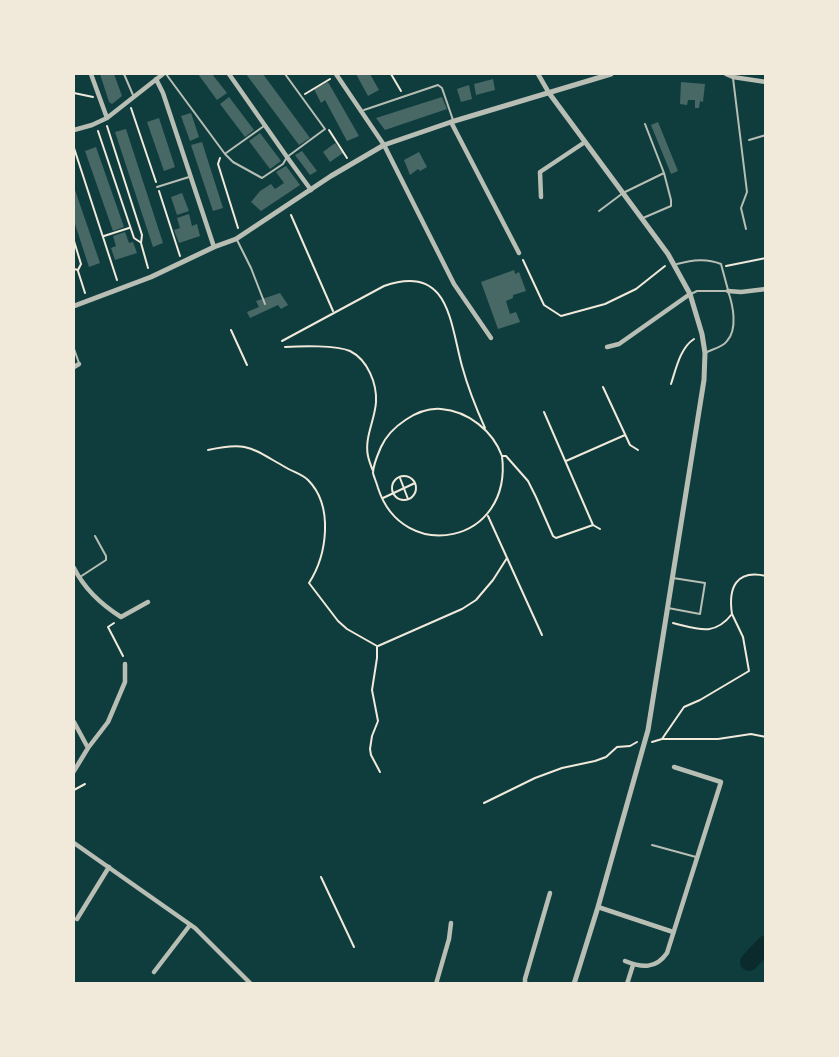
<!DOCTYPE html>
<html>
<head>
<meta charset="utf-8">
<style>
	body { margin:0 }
	#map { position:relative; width:839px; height:1057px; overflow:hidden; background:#0f3d3e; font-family:Rubik,sans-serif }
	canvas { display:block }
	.frame { position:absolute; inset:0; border:75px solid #f1e9da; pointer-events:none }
</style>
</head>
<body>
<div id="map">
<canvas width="839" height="1057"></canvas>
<div class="frame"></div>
</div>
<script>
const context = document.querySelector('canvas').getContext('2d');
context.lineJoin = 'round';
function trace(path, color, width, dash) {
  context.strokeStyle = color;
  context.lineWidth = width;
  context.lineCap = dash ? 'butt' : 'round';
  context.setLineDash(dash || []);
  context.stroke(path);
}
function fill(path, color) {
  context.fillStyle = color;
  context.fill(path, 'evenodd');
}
trace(new Path2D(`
	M749 962 766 944`), '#0a2a2b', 18);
fill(new Path2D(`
	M100 74H114L122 96 112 104 109 102Z
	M198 74H212L227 93 217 100Z
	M246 74H263L310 138 299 145Z
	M356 74H370L379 90 368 96Z
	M493 79 495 90 476 95 474 84Z
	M328 82 359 136 347 141 325 100 321 103 314 89Z
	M681 82 705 84 703 102 700 101 699 108H695V100H688L687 105 680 104Z
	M469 85 472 99 461 102 457 89Z
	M229 97 254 130 245 137 220 104Z
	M442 97 447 109 385 130 376 118Z
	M191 113 199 137 190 141 181 116Z
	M159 118 175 167 164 171 147 122Z
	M658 122 678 171 671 174 651 125Z
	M126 129 163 243 153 247 115 132Z
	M260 133 281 161 270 169 249 141Z
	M202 142 223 208 213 211 191 145Z
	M335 143 343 153 330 162 323 152Z
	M96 147 124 227 113 231 85 151Z
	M302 151 317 171 310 175 295 155Z
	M419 152 427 167 420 171 418 169 410 175 404 160Z
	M286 166 300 185 261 211 251 202 260 191 271 184 275 189 284 183 276 172Z
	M74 187 100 263 89 267 74 221Z
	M182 193 189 211 177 215 171 197Z
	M189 214 192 226 197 224 200 236 179 243 174 230 180 228 177 218Z
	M125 232 129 243 133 242 137 253 115 260 111 248 116 246 113 236Z
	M514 270 515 274 519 272 526 291 513 295V298L506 301 510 314 516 312 520 322 498 329 481 282Z
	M280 293 288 305 281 309 278 305 250 318 247 312 259 307 256 301Z`), '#486865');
trace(new Path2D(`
	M391 74 401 91
	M74 93 93 97
	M305 94 330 79
	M131 108 156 182
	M107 126 142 235 141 243 148 268
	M329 130 347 158
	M98 131 134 238 140 242
	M74 148 117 280
	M220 158 218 164 238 228
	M159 191 180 256
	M291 215 333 311
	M104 236 129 228
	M74 241 81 264 78 270 74 269
	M523 260 544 305 561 316 605 304 636 289 665 266
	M726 266 766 258
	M78 271 85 293
	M231 330 247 365
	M282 341 384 286C449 263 450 322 462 366 468 388 476 408 485 428
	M285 347C301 346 336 345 350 351 368 360 377 384 376 402 375 420 364 438 368 456 369 461 371 466 373 471
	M671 384C676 369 680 348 694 339
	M603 387 630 445 638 450
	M544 412 593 525 600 529
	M208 450C248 441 251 448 285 467 293 472 302 474 308 480 334 506 327 555 309 583L338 621 347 629 377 646
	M502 456C493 431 468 411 441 409 418 407 390 427 381 447 378 454 373 465 373 473 374 477 377 484 378 488 403 565 513 544 502 456H506L528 481 536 497 553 536 556 538 593 525
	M566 461 625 435
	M392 488a12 12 0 1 1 24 0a12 12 0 1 1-24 0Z
	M400 478 408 499
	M383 498 415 483
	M488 516 542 635
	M114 623 108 627 123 656
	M673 623C698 629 714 637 732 614 728 588 736 569 766 576
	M378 646 462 609 476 600 493 580 507 558
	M377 647V658L372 690 378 721 372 736 370 749 371 755 380 772
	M663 739H718L751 734 766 737
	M652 742 662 739 684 707 700 700 749 671 743 637 732 614
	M74 790 85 784
	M484 803 535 778 562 768 595 761 606 757 617 747 630 746 637 742
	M321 877 354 947`), '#f1e9da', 2);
trace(new Path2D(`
	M124 74 133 95
	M166 74 225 154 233 162 262 178 283 164 287 157 325 129 285 74
	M733 78 747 192 741 208 746 229
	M364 110 438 85 442 88 453 120
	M749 140 766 135
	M226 153 264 126
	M157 187 189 177
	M599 211 623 193 664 173 645 124
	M643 218 671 206V200L664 173
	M237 240 251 268 265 304
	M677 264C693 260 706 258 721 264L728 290
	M691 294 697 291H728C733 305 738 329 727 341 723 347 713 349 707 352
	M74 349 79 363
	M80 577 106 560V556L95 536
	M668 608 700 614 705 583 673 578
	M652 845 696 857`), '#b8beb3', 2);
trace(new Path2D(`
	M91 74 107 118
	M229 74 287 157 311 190
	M336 74 384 145 454 284 491 338
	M538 74 549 93
	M726 74 733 77 766 82
	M156 79 163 93 214 247
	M451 122 519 253
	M74 130 92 125 107 118 163 74
	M541 197 540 172 585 142
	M728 291 741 292 766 289
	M607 347 619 344 690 294
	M74 367 79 364
	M74 568C84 588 102 605 121 617L148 602
	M74 722 88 748
	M74 771 88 748 108 722 125 682V664
	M74 843 195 928 251 984
	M598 907 673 932
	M77 919 109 867
	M625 961C642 968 656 969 667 953L721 782 674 767
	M154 972 190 925
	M436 984 449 939 451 923
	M525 984V979L550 893
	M627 984 633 965`), '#b8beb3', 4.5);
trace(new Path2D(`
	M549 93 668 254 690 294 702 334 705 353 704 380 648 730 598 907 574 984
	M74 306 151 277 214 247 236 239 331 176 384 145 451 122 611 74`), '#b8beb3', 5);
</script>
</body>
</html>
